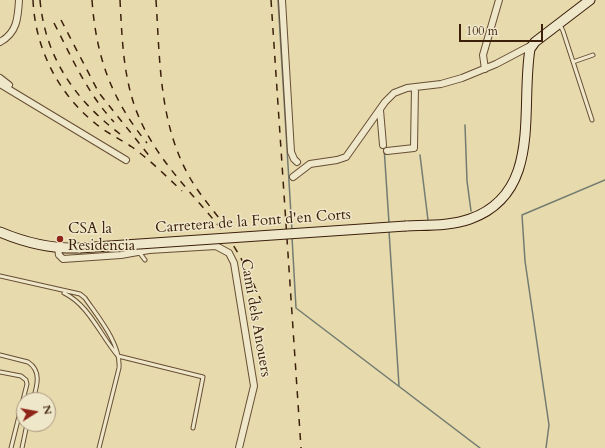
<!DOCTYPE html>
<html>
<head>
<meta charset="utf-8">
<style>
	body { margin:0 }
	#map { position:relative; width:605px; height:448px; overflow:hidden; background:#e7daad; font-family:Cardo,serif }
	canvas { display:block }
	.north { position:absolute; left:16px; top:392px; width:40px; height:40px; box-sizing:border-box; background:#efe7ca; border:1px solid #a7977e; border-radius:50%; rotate:79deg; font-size:11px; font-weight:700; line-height:16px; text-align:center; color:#3c200c }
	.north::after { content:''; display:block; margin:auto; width:14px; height:18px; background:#8f2418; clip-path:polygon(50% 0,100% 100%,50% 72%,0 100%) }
	.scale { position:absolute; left:459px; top:24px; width:84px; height:18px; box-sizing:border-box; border:2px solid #3c200c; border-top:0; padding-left:5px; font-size:12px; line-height:14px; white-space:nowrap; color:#3c200c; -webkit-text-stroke:3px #efe7ca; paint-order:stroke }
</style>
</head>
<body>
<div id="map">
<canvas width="605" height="448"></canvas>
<div class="north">N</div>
<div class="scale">100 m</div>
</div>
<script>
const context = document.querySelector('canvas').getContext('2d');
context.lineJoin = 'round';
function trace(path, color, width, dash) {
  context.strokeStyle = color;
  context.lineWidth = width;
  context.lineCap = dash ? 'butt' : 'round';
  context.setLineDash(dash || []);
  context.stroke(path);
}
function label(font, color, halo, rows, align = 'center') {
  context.font = font + ' Cardo,serif';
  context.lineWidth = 3;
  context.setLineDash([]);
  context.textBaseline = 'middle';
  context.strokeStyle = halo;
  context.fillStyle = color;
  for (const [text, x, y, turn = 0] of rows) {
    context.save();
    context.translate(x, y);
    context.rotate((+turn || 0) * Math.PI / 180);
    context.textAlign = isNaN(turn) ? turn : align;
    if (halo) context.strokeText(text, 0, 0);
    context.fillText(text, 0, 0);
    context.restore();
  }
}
trace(new Path2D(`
	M278 0 292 231
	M465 125 467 181 471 211
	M384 147 389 223
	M420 155 428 220
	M389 231 399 386
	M292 237 296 308 480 448
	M546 448 549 425 525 261 522 215 605 180`), '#737c70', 1.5);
const lane = new Path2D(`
	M560 25 563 31 592 120
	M573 62 593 55
	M139 252 145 260
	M0 276 80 294 85 298C98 317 121 344 119 368L99 448
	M64 293C89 305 100 335 118 356L203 377 193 428
	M0 355 28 362C42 371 37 386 33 400
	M0 372 21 376 26 380 27 384 11 448
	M22 448 27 424`);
const street = new Path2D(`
	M282 0 291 152 294 159 297 162
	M0 42C17 33 18 18 19 0
	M485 69 483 55 499 0
	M0 78 9 85
	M0 84 126 160
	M380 110 383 145
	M387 151 414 148 415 87
	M293 177 310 164 337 160 346 157 385 102 394 93 407 88 441 84 462 78 496 64 532 45
	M58 248 59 255 63 259 121 255 149 250 216 246 229 253 234 263 254 386 239 448`);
const secondary = new Path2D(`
	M406 226C426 225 451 226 470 219 543 193 520 109 530 49L535 42 590 0
	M0 232C26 243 52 249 80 248`);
trace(lane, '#674e34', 5);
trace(street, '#674e34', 8);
trace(secondary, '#3c200c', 11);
trace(lane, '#efe7ca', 3);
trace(street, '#efe7ca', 6);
trace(secondary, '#efe7ca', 9);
trace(new Path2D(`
	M33 0C35 48 58 94 96 124 107 133 120 139 132 147 150 160 166 176 182 191
	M40 0C45 57 75 100 120 134
	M92 0C96 56 111 99 147 143
	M120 0C122 37 123 75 136 110 155 160 194 194 226 235 242 256 252 281 263 305
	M156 0C160 61 159 124 190 178 201 197 216 213 228 230
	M271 0 301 448
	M61 20 99 93 151 158
	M54 23C72 58 87 93 114 122`), '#3c200c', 1.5, [7, 7]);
const secondaryBridge = new Path2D(`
	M80 248 406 226`);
trace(secondaryBridge, '#3c200c', 11, []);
trace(secondaryBridge, '#efe7ca', 9);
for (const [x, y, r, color] of [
	[60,239,4,"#8f2418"]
]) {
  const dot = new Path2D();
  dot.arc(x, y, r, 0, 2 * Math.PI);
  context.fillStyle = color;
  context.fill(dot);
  trace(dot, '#efe7ca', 1.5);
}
label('15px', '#3c200c', '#efe7ca', [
	["Carretera de la Font d'en Corts",253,222,-4],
	["Camí dels Anouers",255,318,80]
]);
label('15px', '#3c200c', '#efe7ca', [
	["CSA la",68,230],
	["Residencia",68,247]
], 'left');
</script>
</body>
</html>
